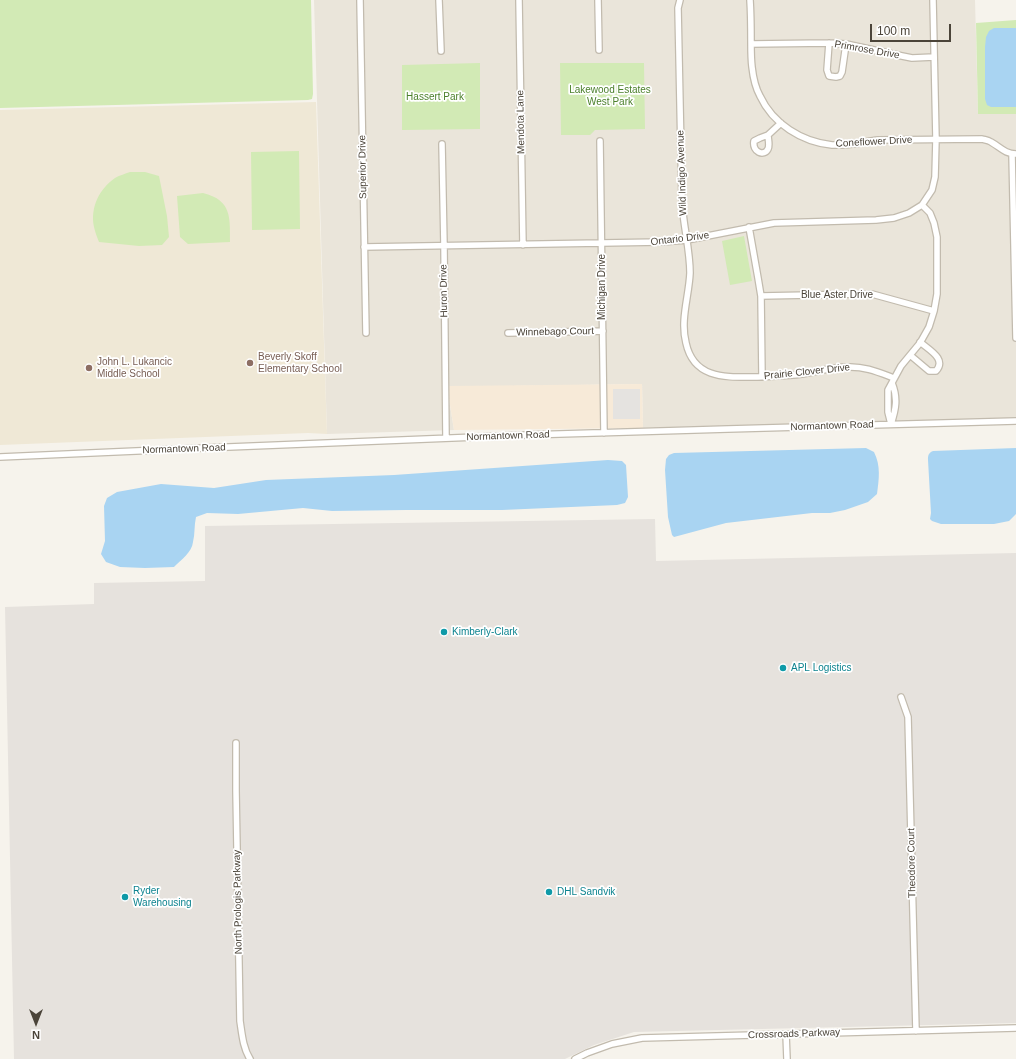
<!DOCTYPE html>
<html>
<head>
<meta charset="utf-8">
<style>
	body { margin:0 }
	#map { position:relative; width:1016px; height:1059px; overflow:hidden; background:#f6f3ec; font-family:Arial,sans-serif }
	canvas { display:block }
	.north { position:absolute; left:16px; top:1003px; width:40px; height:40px; -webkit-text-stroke:3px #fff; paint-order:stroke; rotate:180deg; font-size:11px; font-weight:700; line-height:16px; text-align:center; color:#4b4439 }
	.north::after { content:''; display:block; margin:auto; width:14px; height:18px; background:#4b4439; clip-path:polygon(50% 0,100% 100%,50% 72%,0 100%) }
	.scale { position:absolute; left:870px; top:24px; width:81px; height:18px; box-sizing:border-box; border:2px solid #4b4439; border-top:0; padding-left:5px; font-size:12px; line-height:14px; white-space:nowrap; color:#4b4439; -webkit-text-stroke:3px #fff; paint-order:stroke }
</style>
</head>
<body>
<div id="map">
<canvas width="1016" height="1059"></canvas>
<div class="north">N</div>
<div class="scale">100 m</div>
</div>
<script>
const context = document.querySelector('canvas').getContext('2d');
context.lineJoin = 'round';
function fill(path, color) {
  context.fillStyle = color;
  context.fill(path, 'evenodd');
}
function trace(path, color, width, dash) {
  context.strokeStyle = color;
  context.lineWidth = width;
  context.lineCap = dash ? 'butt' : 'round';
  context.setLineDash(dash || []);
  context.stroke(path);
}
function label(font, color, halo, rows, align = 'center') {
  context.font = font + ' Arial,sans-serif';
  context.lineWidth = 3.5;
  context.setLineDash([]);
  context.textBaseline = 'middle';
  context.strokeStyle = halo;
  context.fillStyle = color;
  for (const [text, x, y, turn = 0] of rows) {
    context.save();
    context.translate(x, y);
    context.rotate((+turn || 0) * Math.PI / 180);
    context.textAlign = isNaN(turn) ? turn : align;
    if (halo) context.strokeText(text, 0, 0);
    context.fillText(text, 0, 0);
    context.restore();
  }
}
fill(new Path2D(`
	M314 0H975L978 114H1016V418L643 428 642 384 447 387 454 430 327 434Z`), '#eae5da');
fill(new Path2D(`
	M642 384 643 428 454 430 447 386Z`), '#f7ead8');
fill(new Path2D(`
	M655 519 656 561 1016 553V1023L634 1032 594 1045 565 1059H14L5 607 94 604V583L205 581V526Z`), '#e6e2dd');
fill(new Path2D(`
	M316 102 327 434 308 433 0 445V110Z`), '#efe8d6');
fill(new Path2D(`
	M0 0H311L313 94 312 99 308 100 0 108Z
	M1016 20V114H978L976 23Z
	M480 63V129L402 130V65Z
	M560 63H644L645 129 595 130 590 135H561Z
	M299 151 300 229 252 230 251 152Z
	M130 172H145L159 176 167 216 169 237 162 245 139 246 99 242C97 237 95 232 94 227 90 208 99 189 115 178 120 175 125 174 130 172Z
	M203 193C232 200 230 218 230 242L188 244 180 237 177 196Z
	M744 236 752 281 730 285 722 241Z`), '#d2eab5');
fill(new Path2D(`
	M613 389H640V419H613Z`), '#e5e3e0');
fill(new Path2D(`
	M994 28H1016V107H991L987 105 985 99V47L986 37 989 31Z
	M866 448 874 452C881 466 879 479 877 494L868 502 845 510 830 513H812L726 523 674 537 672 535 668 517 665 470 666 459 669 455 674 453Z
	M1016 448V514L1009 521 994 524H941L932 521 930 519 931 513 928 460C928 456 928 453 933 451Z
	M608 460 622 461 626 465 628 497 625 503 617 505 502 510H406L332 511 303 508 238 514 207 513 196 517C194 526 195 534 193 542 192 552 181 560 174 567L145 568 120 567 106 562 101 554 105 541 104 506 107 498 117 492 161 484 214 488 266 480 394 475Z`), '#a9d4f2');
const minor = new Path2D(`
	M360 0 366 333
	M439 0 441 51
	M519 0 523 245
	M598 0 599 50
	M680 0 678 8 682 201C683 225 690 249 690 273 689 296 680 320 686 343 694 380 727 377 757 377 772 376 787 376 802 374 817 372 832 367 847 367 864 366 878 372 894 378
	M750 0C751 14 751 28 751 43 751 50 751 59 752 67 753 76 755 87 760 96 773 124 802 142 832 145 847 146 863 142 878 140L982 139C985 140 988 140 991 142 1000 147 1005 154 1016 154
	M829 43 827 70 829 76 836 77 840 76 842 72 846 44
	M751 44 829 43 846 44 902 56 912 58 934 57
	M768 135C768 139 770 145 768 149 764 157 752 152 754 141L760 138 768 135 781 123
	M600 141 604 433
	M442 144 444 246 446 438
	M1012 154 1016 338
	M749 227 758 278 761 296 762 377
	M364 247 661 242 687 240 774 223 876 220 894 218 909 213 922 205 932 190 935 177 936 139 933 0
	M761 296 860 294H872L883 297 934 311
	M508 333 603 331
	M910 355 929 371H936C947 359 929 350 920 342
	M891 424 888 412V390L901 366 920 343 929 327 934 311 937 294V237L934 223 930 213 922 205
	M891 424C896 409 898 398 892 383
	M0 457 204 448 526 435 728 429 1016 421
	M901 697 908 717 916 1031
	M236 743V791L240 1021C242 1034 243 1048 250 1059
	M786 1034 787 1059
	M575 1059 587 1053 612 1044 642 1038 1016 1028`);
trace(minor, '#c2bbae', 8);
trace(minor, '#fff', 5.5);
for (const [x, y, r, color] of [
	[250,363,4,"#8d6e63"],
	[89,368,4,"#8d6e63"],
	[444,632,4,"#0f9aa8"],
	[783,668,4,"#0f9aa8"],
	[549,892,4,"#0f9aa8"],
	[125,897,4,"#0f9aa8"]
]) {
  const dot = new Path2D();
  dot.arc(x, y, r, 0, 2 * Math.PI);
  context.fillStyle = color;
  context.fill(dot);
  trace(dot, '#fff', 1.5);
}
label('10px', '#4b4439', '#fff', [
	["Primrose Drive",867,50,10],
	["Mendota Lane",521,122,-91],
	["Coneflower Drive",874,142,-3],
	["Superior Drive",363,167,-91],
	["Wild Indigo Avenue",682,173,-92],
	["Ontario Drive",680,239,-7],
	["Michigan Drive",602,287,-90],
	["Huron Drive",444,291,-91],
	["Blue Aster Drive",837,295],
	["Winnebago Court",555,332,-1],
	["Prairie Clover Drive",807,372,-6],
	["Normantown Road",832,426,-2],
	["Normantown Road",508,436,-2],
	["Normantown Road",184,449,-2],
	["Theodore Court",912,863,-91],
	["North Prologis Parkway",238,902,-91],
	["Crossroads Parkway",794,1034,-2]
]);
label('10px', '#4a7f2a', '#fff', [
	["Lakewood Estates",610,90],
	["West Park",610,102],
	["Hassert Park",435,97]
]);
label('10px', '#785e54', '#fff', [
	["Beverly Skoff",258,357],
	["Elementary School",258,369],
	["John L. Lukancic",97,362],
	["Middle School",97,374]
], 'left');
label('10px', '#0d838f', '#fff', [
	["Kimberly-Clark",452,632],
	["APL Logistics",791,668],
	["Ryder",133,891],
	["Warehousing",133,903],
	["DHL Sandvik",557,892]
], 'left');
</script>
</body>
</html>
